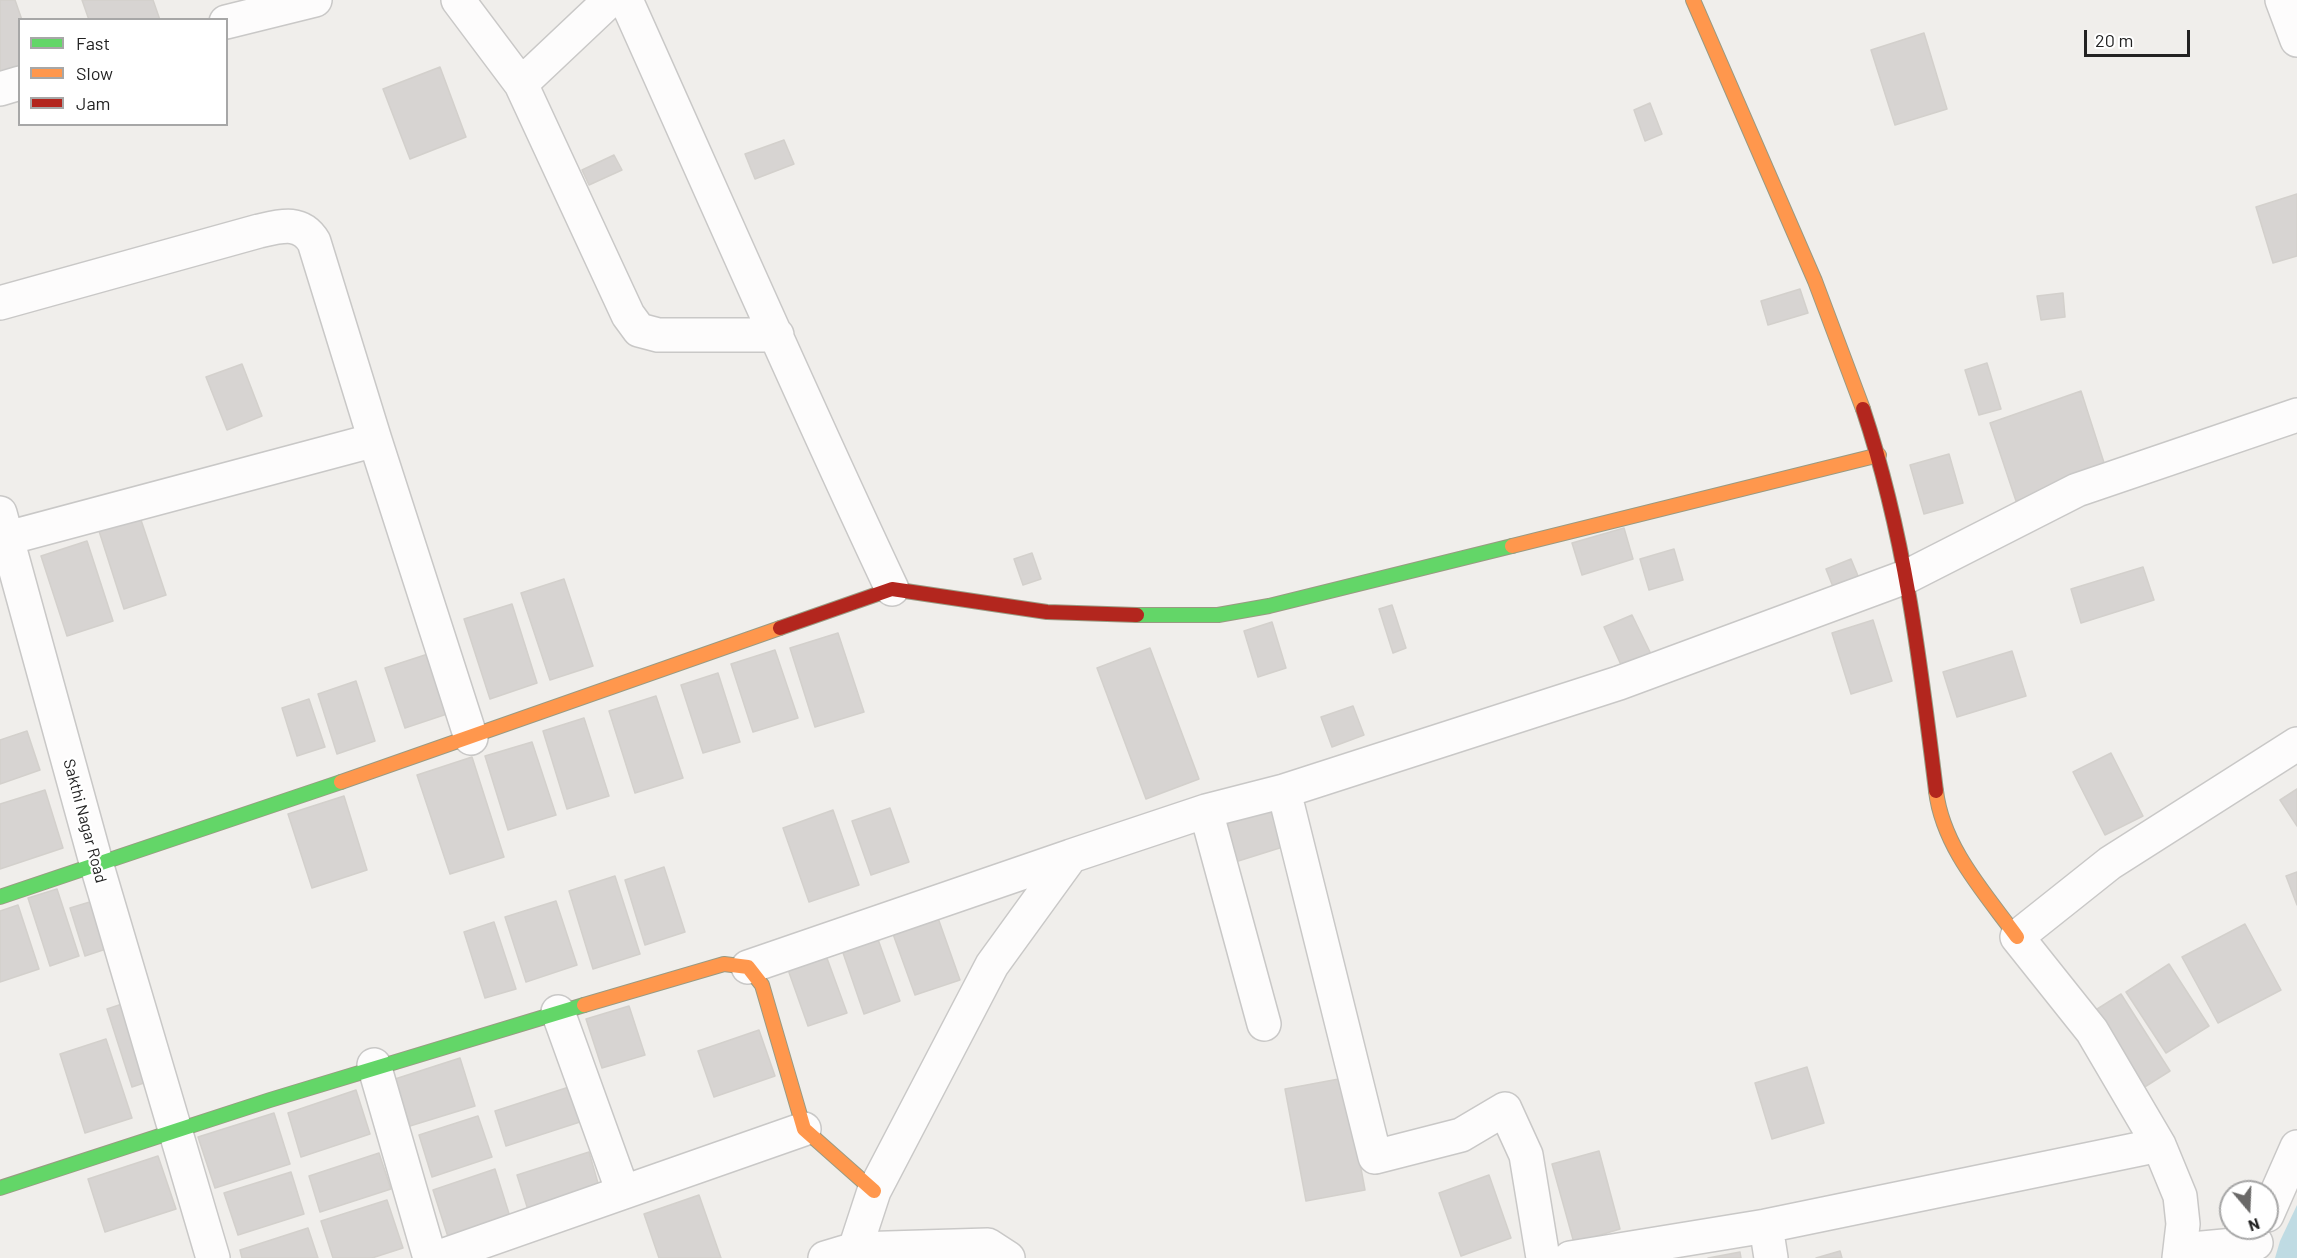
<!DOCTYPE html>
<html>
<head>
<meta charset="utf-8">
<style>
	body { margin:0 }
	#map { position:relative; width:2297px; height:1258px; overflow:hidden; background:#f0eeeb; font-family:Barlow,sans-serif }
	canvas { display:block }
	.legend { position:absolute; left:18px; top:18px; width:210px; height:108px; box-sizing:border-box; background:#fff; border:2px solid #a7a7a7; margin:0; padding:8px 10px; list-style:none; font-size:18px; color:#222 }
	.legend li { display:flex; align-items:center; gap:12px; height:30px }
	.legend b { width:30px; border:2px solid #a7a7a7 }
	.north { position:absolute; left:2219px; top:1180px; width:60px; height:60px; box-sizing:border-box; background:#fff; border:2px solid #a7a7a7; border-radius:50%; rotate:161deg; font-size:16px; font-weight:700; line-height:24px; text-align:center; color:#222 }
	.north::after { content:''; display:block; margin:auto; width:21px; height:27px; background:#6a6968; clip-path:polygon(50% 0,100% 100%,50% 72%,0 100%) }
	.scale { position:absolute; left:2084px; top:30px; width:106px; height:27px; box-sizing:border-box; border:3px solid #222; border-top:0; padding-left:8px; font-size:18px; line-height:21px; white-space:nowrap; color:#222; -webkit-text-stroke:4px #fff; paint-order:stroke }
</style>
</head>
<body>
<div id="map">
<canvas width="2297" height="1258"></canvas>
<ul class="legend">
<li><b style="height:8px;background:#63d668"></b>Fast</li>
<li><b style="height:8px;background:#ff974d"></b>Slow</li>
<li><b style="height:8px;background:#b3261e"></b>Jam</li>
</ul>
<div class="north">N</div>
<div class="scale">20 m</div>
</div>
<script>
const context = document.querySelector('canvas').getContext('2d');
context.lineJoin = 'round';
function fill(path, color) {
  context.fillStyle = color;
  context.fill(path, 'evenodd');
}
function trace(path, color, width, dash) {
  context.strokeStyle = color;
  context.lineWidth = width;
  context.lineCap = dash ? 'butt' : 'round';
  context.setLineDash(dash || []);
  context.stroke(path);
}
function label(font, color, halo, rows, align = 'center') {
  context.font = font + ' Barlow,sans-serif';
  context.lineWidth = 4.5;
  context.setLineDash([]);
  context.textBaseline = 'middle';
  context.strokeStyle = halo;
  context.fillStyle = color;
  for (const [text, x, y, turn = 0] of rows) {
    context.save();
    context.translate(x, y);
    context.rotate((+turn || 0) * Math.PI / 180);
    context.textAlign = isNaN(turn) ? turn : align;
    if (halo) context.strokeText(text, 0, 0);
    context.fillText(text, 0, 0);
    context.restore();
  }
}
fill(new Path2D(`
	M2297 1205V1258H2275L2280 1241Z`), '#bfdbe3');
const building = new Path2D(`
	M0 0H15L22 20H20V71L0 78Z
	M82 0H153L160 20H89Z
	M1924 33 1947 109 1895 125 1871 50Z
	M440 67 466 137 410 159 383 89Z
	M1650 103 1662 134 1645 141 1634 110Z
	M784 140 794 164 755 179 745 154Z
	M614 155 622 170 589 185 582 170Z
	M2297 194V256L2273 263 2256 207Z
	M1800 289 1808 313 1768 325 1761 301Z
	M2063 293 2065 317 2041 320 2037 296Z
	M1987 363 2001 409 1979 415 1965 370Z
	M242 364 262 416 227 430 206 377Z
	M2081 391 2107 472 2016 501 1990 423Z
	M1949 454 1963 503 1924 514 1910 465Z
	M140 517 166 595 124 609 99 531Z
	M1624 528 1633 559 1582 575 1572 543Z
	M87 541 113 621 67 636 41 556Z
	M1674 549 1683 580 1649 590 1640 559Z
	M1032 553 1041 579 1023 585 1014 559Z
	M1851 559 1863 588 1837 597 1826 569Z
	M2143 567 2154 600 2081 623 2071 589Z
	M564 579 593 666 550 680 521 593Z
	M512 604 537 683 490 699 464 619Z
	M1392 605 1406 648 1393 653 1379 609Z
	M1632 615 1651 654 1622 667 1604 627Z
	M1873 620 1892 681 1851 694 1832 633Z
	M1272 622 1286 668 1258 677 1244 631Z
	M838 633 864 712 815 727 790 648Z
	M1150 648 1199 779 1146 799 1097 668Z
	M775 650 798 718 753 732 731 664Z
	M2012 651 2026 696 1957 717 1943 672Z
	M431 653 450 713 405 728 385 668Z
	M718 673 740 742 703 753 681 685Z
	M356 681 375 741 337 754 318 694Z
	M656 696 683 778 635 793 609 711Z
	M309 699 325 747 297 756 282 708Z
	M1353 706 1364 735 1332 747 1321 717Z
	M584 718 609 796 567 809 543 731Z
	M27 731 40 770 0 784V740Z
	M532 742 556 815 508 830 485 756Z
	M2111 753 2143 816 2105 835 2073 772Z
	M472 757 504 857 450 874 417 775Z
	M2297 789V826L2280 800Z
	M45 790 63 848 0 869V804Z
	M344 796 367 870 312 888 288 814Z
	M1274 806 1286 846 1232 863 1220 822Z
	M890 808 909 862 871 875 852 821Z
	M833 810 859 885 809 902 783 828Z
	M664 867 685 932 645 945 625 880Z
	M2297 872V905L2286 876Z
	M615 876 640 954 593 969 569 891Z
	M57 889 79 956 50 966 28 898Z
	M93 901 109 948 85 956 70 908Z
	M556 901 577 965 526 982 505 917Z
	M18 905 39 969 0 982V911Z
	M938 918 960 980 915 995 893 934Z
	M494 922 516 989 485 998 464 932Z
	M2245 924 2281 990 2218 1023 2182 957Z
	M875 931 900 1001 864 1014 840 944Z
	M824 950 847 1013 808 1026 786 964Z
	M2169 964 2209 1026 2166 1053 2126 992Z
	M2121 994 2170 1071 2143 1088 2094 1011Z
	M122 1004 147 1082 132 1087 107 1009Z
	M629 1006 645 1055 602 1068 586 1019Z
	M759 1030 775 1076 714 1097 698 1051Z
	M106 1039 132 1118 85 1133 60 1054Z
	M460 1058 475 1106 410 1126 395 1079Z
	M1807 1067 1824 1123 1772 1139 1755 1083Z
	M1344 1078 1365 1190 1306 1201 1285 1089Z
	M572 1086 583 1121 506 1146 495 1111Z
	M356 1090 370 1134 301 1157 288 1113Z
	M274 1113 290 1164 215 1188 198 1137Z
	M478 1116 492 1157 432 1177 419 1135Z
	M1599 1151 1620 1229 1574 1243 1552 1164Z
	M589 1152 600 1190 529 1213 517 1175Z
	M379 1153 391 1189 320 1212 309 1176Z
	M158 1156 176 1209 105 1232 88 1179Z
	M495 1169 511 1220 449 1240 433 1190Z
	M291 1172 304 1214 238 1235 224 1193Z
	M1489 1175 1511 1238 1461 1256 1439 1193Z
	M699 1195 721 1258H659L644 1214Z
	M387 1200 403 1248 372 1258H333L321 1221Z
	M308 1228 318 1258H242L240 1250Z
	M1840 1251 1842 1258H1816Z
	M1740 1252 1741 1258H1708Z`);
fill(building, '#d7d4d2');
trace(building, '#d3d0cc', 1.5);
const street = new Path2D(`
	M458 0 521 84 628 315 639 330 658 335H777
	M626 0C714 196 800 394 892 589
	M2282 0 2297 40
	M226 22 315 0
	M521 84 610 0
	M0 89 20 83
	M0 303 259 231C281 226 301 220 314 242L375 440
	M0 513 97 866 213 1258
	M0 540 375 440 471 738
	M1284 791 1375 1157 1461 1135 1505 1109 1526 1155 1543 1258
	M1206 811 1264 1024
	M748 967 1071 856
	M558 1012 623 1192
	M374 1065 430 1258
	M2267 1215 2297 1147
	M855 1249 988 1245 1008 1258
	M2181 1250 2256 1243
	M436 1258 804 1129
	M825 1258 855 1249 874 1191 992 965 1071 856 1206 811 1284 791 1619 683 1908 576 2077 490 2297 415
	M1570 1258 1766 1226
	M1771 1258 1766 1226 2159 1145
	M2179 1258 2183 1224 2180 1196 2159 1145 2092 1031 2017 937 2110 863 2297 744`);
const fast = new Path2D(`
	M1137 615H1218L1269 606 1512 546
	M0 897 341 782
	M0 1188 270 1100 584 1005`);
const slow = new Path2D(`
	M1693 0 1815 281 1863 409
	M1512 546 1879 455
	M341 782 780 628
	M1936 791C1943 848 1985 893 2017 937
	M584 1005 724 964 748 967 762 985 804 1129 874 1191`);
const jam = new Path2D(`
	M1863 409C1905 535 1920 660 1936 791
	M780 628 892 589 1047 612 1137 615`);
trace(street, '#c9c8c7', 36);
trace(fast, '#999a82', 16);
trace(slow, '#999a82', 16);
trace(jam, '#999a82', 16);
trace(street, '#fdfcfc', 33);
trace(fast, '#63d668', 14);
trace(slow, '#ff974d', 14);
trace(jam, '#b3261e', 14);
label('16px', '#222', '#fff', [
	["Sakthi Nagar Road",85,821,75]
]);
</script>
</body>
</html>
